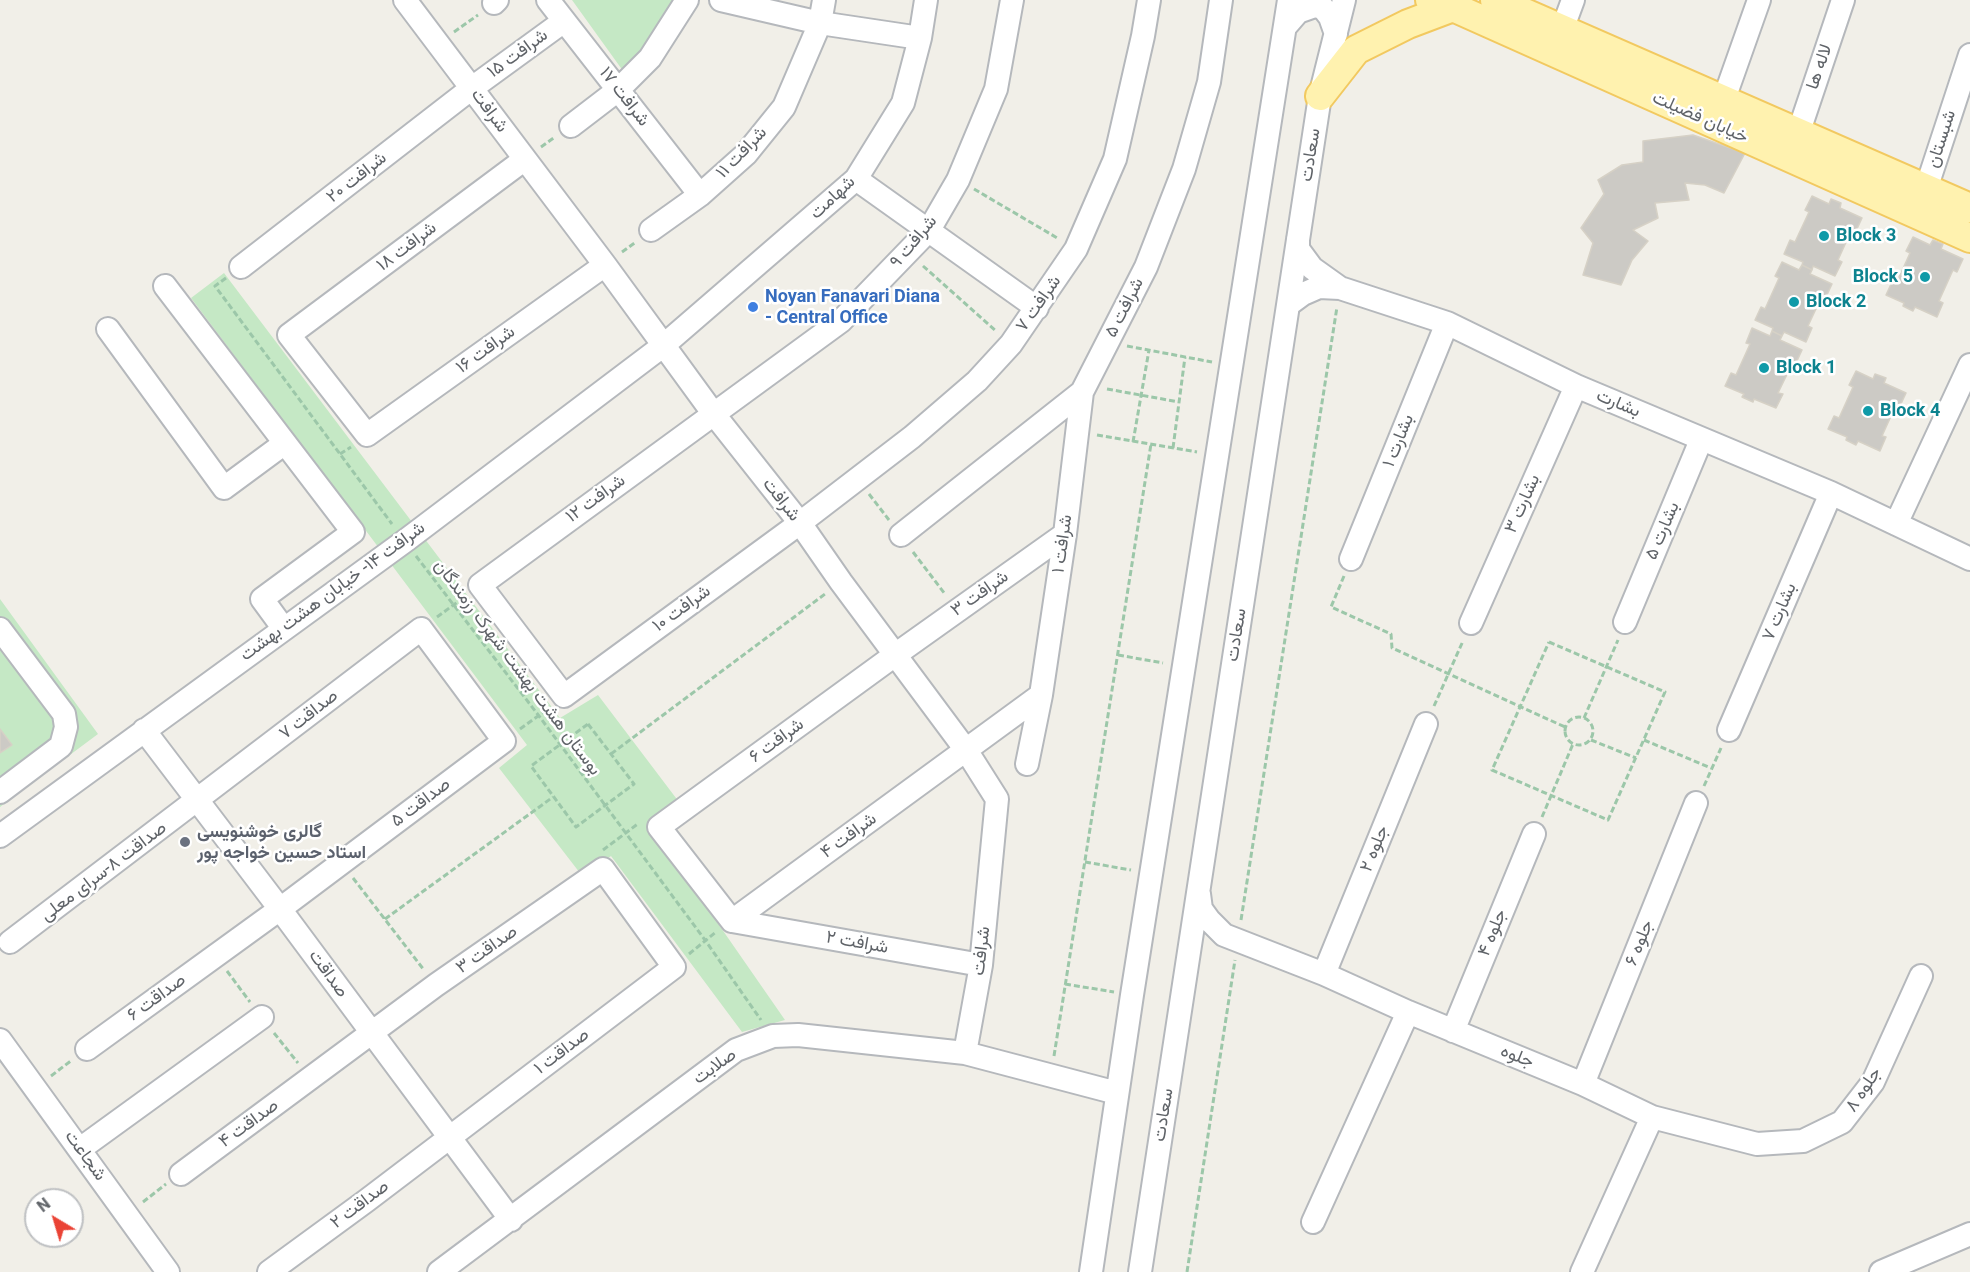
<!DOCTYPE html>
<html>
<head>
<meta charset="utf-8">
<style>
  body { margin:0 }
  #map { position:relative; width:1970px; height:1272px; overflow:hidden; background:#f1efe8; font-family:Roboto,sans-serif }
  canvas { display:block }
  .north { position:absolute; left:24px; top:1188px; width:60px; height:60px; box-sizing:border-box; background:#fff; border:2px solid #bfc1c3; border-radius:50%; rotate:322deg; font-size:16px; font-weight:700; line-height:24px; text-align:center; color:#5f6368 }
  .north::after { content:''; display:block; margin:auto; width:21px; height:27px; background:#ea4335; clip-path:polygon(50% 0,100% 100%,50% 72%,0 100%) }
</style>
</head>
<body>
<div id="map">
<canvas width="1970" height="1272"></canvas>
<div class="north">N</div>
</div>
<script>
const context = document.querySelector('canvas').getContext('2d');
context.lineJoin = 'round';
function fillPath(path, color) { context.fillStyle = color; context.fill(path, 'evenodd'); }
const toPath = rows => new Path2D(rows.map(r => 'M' + r).join(''));
function trace(path, color, width, dash) { context.strokeStyle = color; context.lineWidth = width; context.lineCap = dash ? 'butt' : 'round'; context.setLineDash(dash || []); context.stroke(path); }
function label(font, color, halo, rows, align = 'center') {
  context.font = font + ' Roboto,Vazirmatn,sans-serif'; context.lineWidth = 5; context.setLineDash([]); context.textBaseline = 'middle'; context.strokeStyle = halo; context.fillStyle = color; for (const [text, x, y, turn = 0] of rows) {
    context.save(); context.translate(x, y); context.rotate((+turn || 0) * Math.PI / 180); context.textAlign = isNaN(turn) ? turn : align; if (halo) context.strokeText(text, 0, 0); context.fillText(text, 0, 0); context.restore();
  }
}
fillPath(toPath([
  [572,0,683,0,631,82],
  [224,273,560,718,598,695,679,802,651,827,785,1020,742,1032,611,856,583,877,499,768,527,745,191,298],
  [0,599,98,734,0,807]
]), '#c5e8c5');
const building = toPath([
  [1693,135,1745,153,1724,193,1705,185,1685,183,1689,200,1655,203,1658,218,1633,230,1648,241,1632,260,1621,285,1583,275,1593,243,1581,228,1604,194,1598,180,1622,165,1643,162,1643,141,1693,135],
  [1812,196,1829,204,1831,199,1841,203,1840,208,1862,218,1856,231,1852,229,1838,260,1842,262,1835,276,1813,266,1812,270,1802,265,1803,262,1784,254,1790,240,1795,242,1809,212,1805,210,1812,196],
  [1913,237,1930,245,1933,240,1943,244,1941,249,1963,259,1957,272,1953,270,1939,301,1943,303,1937,317,1915,307,1913,311,1903,306,1904,303,1886,295,1892,282,1896,284,1910,253,1906,251,1913,237],
  [1782,262,1799,270,1802,265,1812,270,1810,274,1832,284,1826,297,1822,296,1808,326,1812,328,1806,342,1784,332,1782,336,1772,331,1773,328,1755,320,1761,307,1765,309,1779,278,1775,276,1782,262],
  [1752,328,1770,336,1772,331,1782,336,1780,340,1802,350,1796,363,1793,362,1778,393,1783,394,1776,408,1754,399,1753,402,1742,397,1744,394,1725,386,1731,373,1736,375,1750,344,1746,343,1752,328],
  [1856,371,1873,379,1875,374,1886,378,1884,383,1906,393,1900,406,1896,405,1882,436,1886,437,1880,451,1858,441,1856,445,1846,440,1847,437,1828,429,1834,416,1839,418,1853,387,1849,385,1856,371],
  [0,729,12,745,0,753,0,729]
]);
fillPath(building, '#cccac5');
trace(building, '#d6d1c6', 1.5);
const minor = toPath([
  [405,0,605,265,713,413,800,523,841,582,966,750,997,799,981,965,965,1053],
  [548,0,700,195],
  [721,0,820,23,920,38],
  [1012,0,996,89,958,180,929,230,841,321,480,585,564,696,800,523,912,437,977,381,1011,344,1076,249,1115,159,1143,36,1149,0],
  [494,3,497,0],
  [1285,27,1298,12,1315,6,1323,8,1330,17,1336,34],
  [1562,30,1573,0],
  [1724,99,1759,0],
  [571,126,618,90,650,58,687,0],
  [1798,134,1843,0],
  [525,159,289,335,367,435,605,265],
  [856,179,1037,308],
  [1926,189,1970,55],
  [651,230,700,195,746,154,784,107,820,23,824,0],
  [241,267,472,88,564,21],
  [165,286,353,532,262,599,284,629],
  [1340,288,1447,323,1576,386,1831,493,1970,559],
  [1288,305,1303,294,1319,287,1340,288,1312,268,1298,249,1298,239],
  [108,329,224,488,285,443],
  [1896,524,1970,365],
  [901,535,1082,392,1146,267,1184,169,1209,82,1221,0],
  [1351,559,1447,323],
  [1625,622,1701,440],
  [1471,623,1576,386],
  [0,629,64,714,66,727,61,746,0,792],
  [144,730,280,909,511,1220],
  [1729,730,1831,493],
  [1027,764,1041,695,1065,534,1082,392],
  [0,836,405,541,664,345,856,179,903,103,920,38,926,0],
  [1199,894,1201,909,1209,920,1224,935,1324,974,1408,1012,1583,1084,1652,1117,1757,1144,1803,1141,1842,1122,1873,1082,1921,976],
  [732,921,659,827,895,655,1065,534],
  [732,921,1041,695],
  [732,921,981,965],
  [10,942,421,629,504,741,280,909,87,1049],
  [1324,974,1426,724],
  [1453,1031,1534,834],
  [0,1040,168,1272],
  [1583,1084,1696,803],
  [80,1149,262,1017],
  [181,1174,436,985,603,869,674,967,366,1201,269,1272],
  [1313,1222,1408,1012],
  [439,1272,736,1050,773,1036,798,1035,965,1053,1117,1093],
  [1091,1272,1132,995,1289,0],
  [1140,1272,1320,96,1344,0],
  [1582,1272,1652,1117],
  [1881,1272,1970,1234]
]);
const major = toPath([
  [1430,0,1453,7,1970,238],
  [1495,0,1970,208],
  [1320,96,1356,50,1408,24,1453,7]
]);
trace(minor, '#b5b8bc', 26);
trace(major, '#f2c960', 32);
trace(toPath([
  [454,32,478,15],
  [541,147,555,137],
  [974,189,1059,239],
  [622,252,636,242],
  [923,266,996,331],
  [226,278,215,286,392,524],
  [1127,346,1212,362],
  [1107,389,1179,402],
  [1097,435,1197,452],
  [1133,442,1149,350],
  [1173,448,1185,357],
  [340,454,351,447],
  [869,494,889,520],
  [913,552,945,594],
  [416,556,539,716,705,940,761,1020],
  [1344,576,1331,607,1391,634,1392,648,1565,727],
  [437,617,463,598],
  [1549,642,1665,692,1608,820,1492,770,1549,642],
  [1118,655,1163,663],
  [1434,706,1463,641],
  '1565 731a14 14 0 1 1 28 0a14 14 0 1 1-28 0Z',
  [1584,718,1618,640],
  [588,724,634,784,576,827,531,766,588,724],
  [520,729,549,708],
  [1591,740,1636,758],
  [1644,740,1711,768],
  [611,754,825,594],
  [1704,786,1721,748],
  [1542,817,1573,744],
  [603,850,639,823],
  [1085,862,1131,870],
  [353,878,424,970],
  [385,919,553,797],
  [1241,920,1337,307],
  [689,954,716,932],
  [227,971,250,1002],
  [1065,984,1114,992],
  [274,1033,298,1063],
  [1054,1056,1151,444],
  [51,1076,72,1060],
  [143,1202,166,1184],
  [1187,1272,1235,960]
]), '#9cc7a9', 3, [6, 3]);
trace(minor, '#fff', 22);
trace(major, '#fff2af', 28);
for (const [x, y, r, color] of [
  [1824,236,6,"#0f9aa8"],
  [1925,277,6,"#0f9aa8"],
  [1794,302,6,"#0f9aa8"],
  [753,307,6,"#3f7fe0"],
  [1764,368,6,"#0f9aa8"],
  [1868,411,6,"#0f9aa8"],
  [185,842,6,"#6b7280"]
]) { const dot = new Path2D(); dot.arc(x, y, r, 0, 2 * Math.PI); context.fillStyle = color; context.fill(dot); trace(dot, '#fff', 2); }
label('18px', '#5f6368', '#fff', [
  ["شرافت ۱۵",518,54,-36],
  ["لاله ها",1820,67,-71],
  ["شرافت ۱۷",624,97,52],
  ["شرافت",489,111,53],
  ["خیابان فضیلت",1700,118,24],
  ["شبستان",1942,139,-72],
  ["شرافت ۱۱",742,153,-46],
  ["سعادت",1311,155,-81],
  ["شرافت ۲۰",357,178,-38],
  ["شهامت",833,198,-43],
  ["شرافت ۹",914,242,-50],
  ["شرافت ۱۸",407,247,-37],
  ["شرافت ۷",1039,304,-55],
  ["شرافت ۵",1125,308,-63],
  ["شرافت ۱۶",486,350,-36],
  ["بشارت",1618,404,23],
  ["بشارت ۱",1399,441,-68],
  ["شرافت ۱۲",596,499,-36],
  ["شرافت",781,500,52],
  ["بشارت ۳",1523,504,-66],
  ["بشارت ۵",1663,531,-67],
  ["شرافت ۱",1063,544,-82],
  ["شرافت ۱۴- خیابان هشت بهشت",333,592,-36],
  ["شرافت ۳",980,594,-35],
  ["شرافت ۱۰",682,609,-36],
  ["بشارت ۷",1780,612,-67],
  ["سعادت",1237,635,-81],
  ["بوستان هشت بهشت شهرک رزمندگان",517,668,53],
  ["صداقت ۷",309,715,-38],
  ["شرافت ۶",777,741,-36],
  ["صداقت ۵",421,803,-37],
  ["شرافت ۴",849,836,-36],
  ["جلوه ۲",1375,849,-68],
  ["صداقت ۸-سرای معلی",104,872,-37],
  ["جلوه ۴",1493,933,-68],
  ["شرافت ۲",857,943,10],
  ["جلوه ۶",1640,943,-68],
  ["صداقت ۳",487,950,-35],
  ["شرافت",982,951,-83],
  ["صداقت",328,974,54],
  ["صداقت ۶",157,998,-36],
  ["صداقت ۱",562,1052,-37],
  ["جلوه",1517,1057,22],
  ["صلابت",715,1067,-35],
  ["جلوه ۸",1864,1090,-56],
  ["سعادت",1164,1115,-81],
  ["صداقت ۴",249,1124,-36],
  ["شجاعت",85,1156,54],
  ["صداقت ۲",360,1205,-37]
]);
label('bold 18px', '#0d838f', '#fff', [
  ["Block 3",1836,236],
  ["Block 5",1913,277,"right"],
  ["Block 2",1806,302],
  ["Block 1",1776,368],
  ["Block 4",1880,411]
], 'left');
label('bold 18px', '#366cbe', '#fff', [
  ["Noyan Fanavari Diana",765,297],
  ["- Central Office",765,318]
], 'left');
label('bold 18px', '#5b616d', '#fff', [
  ["گالری خوشنویسی",197,832],
  ["استاد حسین خواجه پور",197,853]
], 'left');
</script>
</body>
</html>
